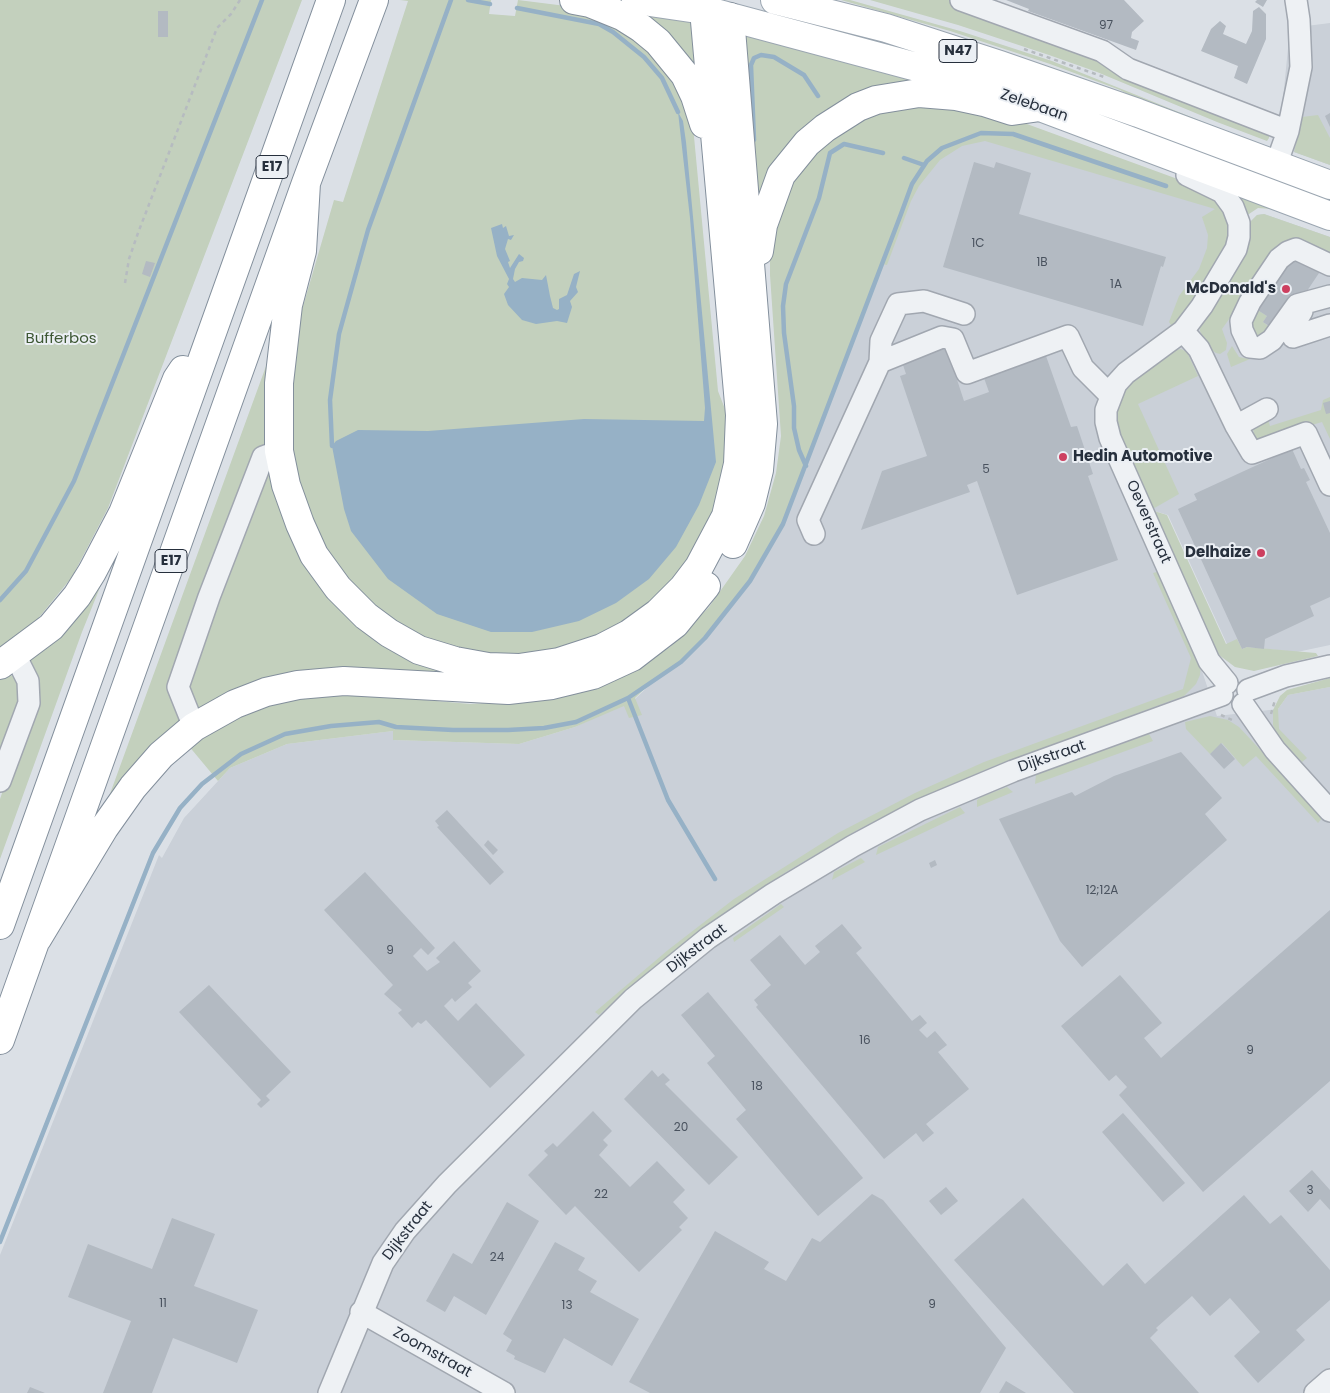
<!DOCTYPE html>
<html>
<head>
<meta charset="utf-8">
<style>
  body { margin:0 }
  canvas { display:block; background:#dbe0e6 }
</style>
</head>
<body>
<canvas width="1330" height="1393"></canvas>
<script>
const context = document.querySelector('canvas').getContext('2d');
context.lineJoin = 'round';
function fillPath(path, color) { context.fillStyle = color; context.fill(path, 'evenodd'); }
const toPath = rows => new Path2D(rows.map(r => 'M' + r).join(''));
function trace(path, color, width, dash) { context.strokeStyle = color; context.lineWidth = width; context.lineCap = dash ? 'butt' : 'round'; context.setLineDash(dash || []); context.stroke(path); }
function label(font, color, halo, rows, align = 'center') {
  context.font = font + ' Poppins,sans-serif'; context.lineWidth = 4; context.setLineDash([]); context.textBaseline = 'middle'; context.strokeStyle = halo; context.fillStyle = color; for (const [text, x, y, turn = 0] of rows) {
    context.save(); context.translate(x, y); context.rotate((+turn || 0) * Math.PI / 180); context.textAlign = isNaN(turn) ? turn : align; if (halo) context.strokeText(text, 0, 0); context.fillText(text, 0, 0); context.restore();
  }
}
fillPath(toPath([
  [1330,23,1330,165,1294,152,1281,119,1290,28],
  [981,133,1208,203,1247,225,1257,215,1264,214,1330,237,1330,645,1297,652,1247,647,1242,649,1227,644,1168,515,1151,510,1100,403,1198,652,1202,671,1217,716,1278,709,1288,695,1330,687,1330,1393,0,1393,0,1255,159,855,162,858,184,818,230,768,287,744,393,731,393,740,519,744,575,727,635,699,727,612,750,582,783,524,901,214,927,161]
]), '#cad0d8');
fillPath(toPath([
  [0,0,302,0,108,508,72,577,36,621,0,649],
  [400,0,491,0,489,14,515,16,518,0,582,8,635,38,670,76,693,126,718,391,730,422,720,499,695,552,674,581,631,619,592,640,549,652,513,657,477,654,439,645,377,612,347,578,317,533,302,500,294,456,290,411,292,372,299,320,334,200,343,202,408,1],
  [841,0,850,0,960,31,1052,61,1258,144,1147,105,1120,90,1050,64,950,31],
  [870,0,954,0,1269,130,1269,138,1267,141,1217,122,1097,72,1049,55,958,25],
  [631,9,700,22,705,102],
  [742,33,942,85,851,101,755,224],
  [715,38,718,39,720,48,751,409,750,456,741,510,732,533,714,567,684,605,653,633,635,646,589,669,563,676,534,681,495,683,421,676,334,672,291,677,251,690,204,711,172,733,138,767,114,802,111,805,107,802,273,347,276,347,270,384,272,441,285,506,297,534,321,580,342,605,371,630,407,653,445,667,481,674,536,674,567,669,592,661,640,636,662,619,702,574,728,527,740,493,747,445,740,339],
  [917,104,1005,116,1205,189,1228,215,1229,243,1212,279,1173,328,1169,322,1179,296,1199,269,1207,248,1208,235,1202,217,1215,209,985,141,962,146,940,160,919,186,911,201,887,265,882,264,783,524,750,582,705,638,681,662,653,681,635,698,642,715,629,718,624,706,575,727,519,744,393,740,393,731,287,744,230,768,218,781,188,745,238,715,294,697,343,695,391,697,470,704,527,701,631,672,670,647,709,607,745,556,764,516,776,473,781,436,770,275,770,247,789,188,808,160,835,134,858,119],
  [1318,115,1330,138,1330,165,1294,152,1302,117],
  [1233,189,1330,225,1330,231,1272,209,1258,208,1246,216],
  [1264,214,1330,237,1330,261,1242,301,1222,329,1227,343,1226,350,1220,354,1216,353,1207,346,1200,331,1200,321,1247,225,1257,215],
  [1253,307,1267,316,1263,322,1268,326,1272,320,1280,325,1261,343,1245,323],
  [1232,346,1239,357,1250,359,1231,367,1227,354],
  [1181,349,1187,352,1198,376,1138,404,1179,494,1151,510,1167,515,1226,644,1237,639,1242,649,1247,647,1316,653,1318,656,1254,671,1235,667,1219,655,1216,651,1121,445,1114,415,1127,384,1170,351],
  [1330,397,1330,439,1322,422,1255,442,1253,428,1267,416,1270,426,1321,410,1323,400],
  [1161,571,1201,662,1200,675,1196,684,1184,696,994,766,934,792,859,829,786,872,740,903,651,969,599,1015,595,1012,668,950,734,899,838,833,915,793,984,762,1183,689,1191,658,1153,573],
  [105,575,82,632,0,859,0,799,9,773,28,659],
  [4,671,14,677,18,686,19,702,0,755,0,673],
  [1330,678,1330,687,1288,695,1278,709,1279,729,1307,758,1302,762,1277,735,1273,725,1273,710,1280,696,1287,690],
  [1210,716,1228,720,1239,727,1323,817,1318,823,1256,756,1243,767,1222,743,1210,754,1186,729,1185,722],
  [1149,734,1153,741,1035,784,1036,775],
  [1007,787,1013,792,977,807,977,800,981,797],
  [960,807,965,813,876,855,878,847],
  [861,858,865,862,832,880,834,872],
  [781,904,784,907,734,942,733,938]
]), '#c3d0bd');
fillPath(toPath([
  [678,112,683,121,686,142,716,462,699,505,676,547,649,579,616,603,579,621,532,632,491,632,437,614,388,579,351,531,344,509,332,446,336,441,358,430,428,431,584,419,704,421,705,408,690,218],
  [502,224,503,228,506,226,509,236,514,235,511,240,508,239,505,249,510,261,508,262,510,268,519,254,524,258,523,261,519,262,515,269,513,279,515,282,522,278,542,280,546,275,550,296,553,308,557,310,559,309,559,299,567,295,574,274,580,271,576,287,578,292,570,301,572,307,567,323,557,321,536,324,522,320,508,305,504,294,509,287,507,284,509,279,497,256,491,228]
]), '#96b1c6');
trace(toPath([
  [468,0,490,4],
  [517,8,599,24,613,32,644,57,662,78,678,112],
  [754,140,751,65,754,58,761,55,774,57,804,75,818,96],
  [904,158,924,165],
  [332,446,330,400,339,334,368,230,451,0],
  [806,466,799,450,794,428,794,406,784,333,783,306,786,284,819,198,830,153,844,144,883,153],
  [0,600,26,571,74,481,262,0],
  [628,698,668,800,715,879],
  [0,1242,153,853,180,808,202,784,241,754,285,734,331,726,379,722,396,727,453,730,508,730,544,728,576,722,628,698,681,662,705,638,750,581,783,524,901,214,912,184,927,161,942,148,981,133,1013,134,1166,186]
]), '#96b1c6', 4.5);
fillPath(toPath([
  [1006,0,1124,0,1144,21,1132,32,1131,38,1139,41,1136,50,1028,11,1029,9],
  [1257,0,1267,0,1263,7,1255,2],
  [1259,7,1266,14,1266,39,1247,84,1234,78,1238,66,1201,51,1211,29,1220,21,1226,26,1223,34,1246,44,1252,31,1253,11],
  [158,11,168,11,168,37,158,37],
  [1330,113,1330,127,1325,116],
  [974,162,994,168,996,162,1031,173,1019,214,1166,257,1163,267,1161,266,1143,326,943,267],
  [1294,253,1321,270,1283,327,1272,320,1269,326,1263,322,1267,316,1253,307],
  [146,261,155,263,150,277,142,274],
  [946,346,964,401,989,392,984,378,1046,356,1071,427,1077,426,1093,474,1088,476,1118,560,1017,595,977,481,967,485,970,492,861,530,882,471,927,456,900,376,906,374,902,362],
  [1330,401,1330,413,1326,414,1323,403],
  [1292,449,1301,469,1304,468,1310,480,1306,482,1330,533,1330,597,1310,606,1314,616,1265,639,1264,649,1247,647,1242,649,1178,509,1197,500,1194,494],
  [1221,743,1235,759,1224,769,1210,754],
  [1181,752,1222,798,1205,814,1227,840,1082,967,1060,941,999,819,1072,792,1075,796,1114,776],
  [447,810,504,872,490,885,437,827,439,826,435,821],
  [488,840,498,850,493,855,484,845],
  [935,860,937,865,931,868,929,863],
  [365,872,435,948,428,955,421,948,413,956,427,971,440,962,436,958,454,941,481,971,468,983,472,987,455,1002,452,998,444,1006,458,1021,476,1003,525,1055,490,1088,426,1020,421,1024,418,1022,412,1028,398,1013,402,1010,384,994,393,985,324,910],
  [1330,910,1330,1081,1203,1192,1119,1095,1127,1087,1116,1075,1109,1081,1061,1026,1120,975,1162,1023,1144,1038,1161,1058],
  [842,924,862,948,856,953,912,1021,920,1015,927,1023,919,1030,927,1038,935,1031,947,1045,938,1052,969,1089,926,1124,934,1133,923,1142,916,1133,884,1159,756,1007,758,1005,754,1000,771,985,750,960,780,935,805,965,820,952,815,946],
  [209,985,291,1072,266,1096,270,1100,261,1108,257,1104,261,1100,179,1012],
  [708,992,863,1178,818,1216,736,1119,746,1110,707,1063,715,1056,681,1015],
  [652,1070,658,1077,663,1073,670,1080,665,1084,738,1157,709,1185,624,1099],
  [593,1111,612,1131,603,1140,608,1145,599,1155,630,1187,657,1161,685,1190,673,1202,688,1218,679,1227,682,1230,639,1272,575,1206,566,1215,528,1175,548,1155,544,1151,553,1143,557,1147],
  [1123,1113,1185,1183,1163,1202,1102,1132],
  [1312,1170,1330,1190,1330,1210,1320,1199,1308,1212,1289,1191],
  [946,1187,958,1201,941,1215,929,1201],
  [872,1194,883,1200,1006,1348,980,1393,650,1393,629,1382,715,1231,769,1262,764,1269,786,1281,812,1238,820,1242],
  [1244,1195,1270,1224,1281,1215,1330,1270,1330,1300,1296,1330,1305,1340,1258,1383,1234,1356,1260,1332,1230,1298,1210,1316,1192,1296,1156,1328,1158,1330,1150,1338,1199,1393,1074,1393,954,1260,1023,1198,1103,1286,1127,1263,1145,1284],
  [507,1202,539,1221,486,1315,454,1296,445,1312,426,1301,453,1253,472,1264],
  [172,1218,215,1234,194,1286,258,1310,237,1363,173,1338,152,1393,103,1393,131,1321,68,1297,88,1244,152,1269],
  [555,1242,585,1258,578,1270,597,1281,590,1292,639,1319,612,1366,564,1338,545,1373,514,1359,515,1356,506,1351,512,1340,503,1334],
  [1006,1381,1026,1393,999,1393],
  [30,1387,45,1393,27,1393]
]), '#b3bac2');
const minor = toPath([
  [961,0,1102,51,1128,69,1288,131],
  [1276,165,1288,131,1301,67,1299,20,1296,0],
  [1187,175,1222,192,1233,207,1239,223,1239,237,1236,249,1202,306,1183,331,1126,373,1116,384,1106,410,1106,422,1110,438,1209,661,1227,683],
  [1330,265,1296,249,1288,252,1279,259,1250,302,1241,321,1242,330,1250,347,1260,348,1272,340,1297,305,1330,296],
  [1302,311,1293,326,1293,337,1330,325],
  [1183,331,1199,349,1236,426,1252,453,1306,433,1330,485],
  [880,362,881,341,898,304,924,301,964,314],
  [1236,426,1267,409],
  [814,534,808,520,880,362,942,337,953,339,967,373,1068,336,1083,368,1111,396],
  [1248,690,1286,676,1330,666],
  [1243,704,1275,750,1330,811],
  [194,727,178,687,209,597,263,457,279,451],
  [0,781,29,703,28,681,15,655],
  [361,1312,504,1393],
  [329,1393,383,1263,405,1231,447,1184,633,999,708,938,773,894,853,846,920,810,1013,771,1222,695],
  [1315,1393,1330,1380]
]);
const major = toPath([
  [636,0,704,10,939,73,1040,107,1330,216],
  [775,0,886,28,1000,65,1138,113,1330,185]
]);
const highway = toPath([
  [574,0,590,3,622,16,641,28,658,42,685,75,695,96,704,124],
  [730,17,763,424,759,470,751,503,733,544],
  [306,183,302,251,288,305,279,383,279,451,286,485,300,524,314,555,338,588,366,616,389,633,419,650,455,661,488,667,519,668,559,662,602,648,629,634,658,613,683,588,699,567,726,516,738,464,740,415,704,10],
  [759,251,763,225,781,175,807,143,825,128,858,107,876,100,919,93,956,96,984,102,1012,111,1040,107],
  [0,665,51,627,77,596,92,572,123,513,177,379,183,370],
  [0,925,331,0],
  [37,939,104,828,133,787,161,755,194,727,235,704,266,692,298,685,344,681,508,690,552,685,593,675,632,657,675,624,706,586],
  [0,1040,306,183,374,0]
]);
trace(minor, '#a1a7b0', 24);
trace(major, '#9ba6b1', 30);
trace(highway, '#838f9c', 30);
trace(toPath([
  [1024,49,1104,77],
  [125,283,129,259,138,233,217,28,231,14,240,0],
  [1271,714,1275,700],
  [1221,715,1232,720]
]), '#b6bbc0', 2.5, [4, 4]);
trace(minor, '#eef1f4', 21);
trace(major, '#fff', 28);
trace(highway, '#fff', 28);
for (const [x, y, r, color] of [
  [1286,289,5,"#cd3f5f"],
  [1063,457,5,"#cd3f5f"],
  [1261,553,5,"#cd3f5f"]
]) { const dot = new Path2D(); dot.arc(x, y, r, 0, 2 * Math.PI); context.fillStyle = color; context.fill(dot); trace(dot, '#ebeff4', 2); }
label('12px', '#49525e', null, [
  ["97",1106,26],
  ["1C",978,244],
  ["1B",1042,263],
  ["1A",1116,285],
  ["5",986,470],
  ["12;12A",1102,891],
  ["9",390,951],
  ["16",865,1041],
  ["9",1250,1051],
  ["18",757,1087],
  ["20",681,1128],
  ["3",1310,1191],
  ["22",601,1195],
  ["24",497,1258],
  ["11",163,1304],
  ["9",932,1305],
  ["13",567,1306]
]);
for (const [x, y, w] of [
  [958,51,38],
  [272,167,32],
  [171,561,32]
]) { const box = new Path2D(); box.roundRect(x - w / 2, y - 11.5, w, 23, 4); context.fillStyle = '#ebeff4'; context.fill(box); trace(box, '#262f3c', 1); }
label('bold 14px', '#262f3c', null, [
  ["N47",958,51],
  ["E17",272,167],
  ["E17",171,561]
]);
label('15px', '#262f3c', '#ebeff4', [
  ["Zelebaan",1034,106,19],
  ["Oeverstraat",1148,522,66],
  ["Dijkstraat",1052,757,-19],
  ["Dijkstraat",697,949,-37],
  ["Dijkstraat",408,1231,-52],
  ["Zoomstraat",432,1353,29]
]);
label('bold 15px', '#262f3c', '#ebeff4', [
  ["McDonald's",1276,289],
  ["Hedin Automotive",1073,457,"left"],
  ["Delhaize",1251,553]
], 'right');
label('15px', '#3d5733', '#ebeff4', [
  ["Bufferbos",61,339]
]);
</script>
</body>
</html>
